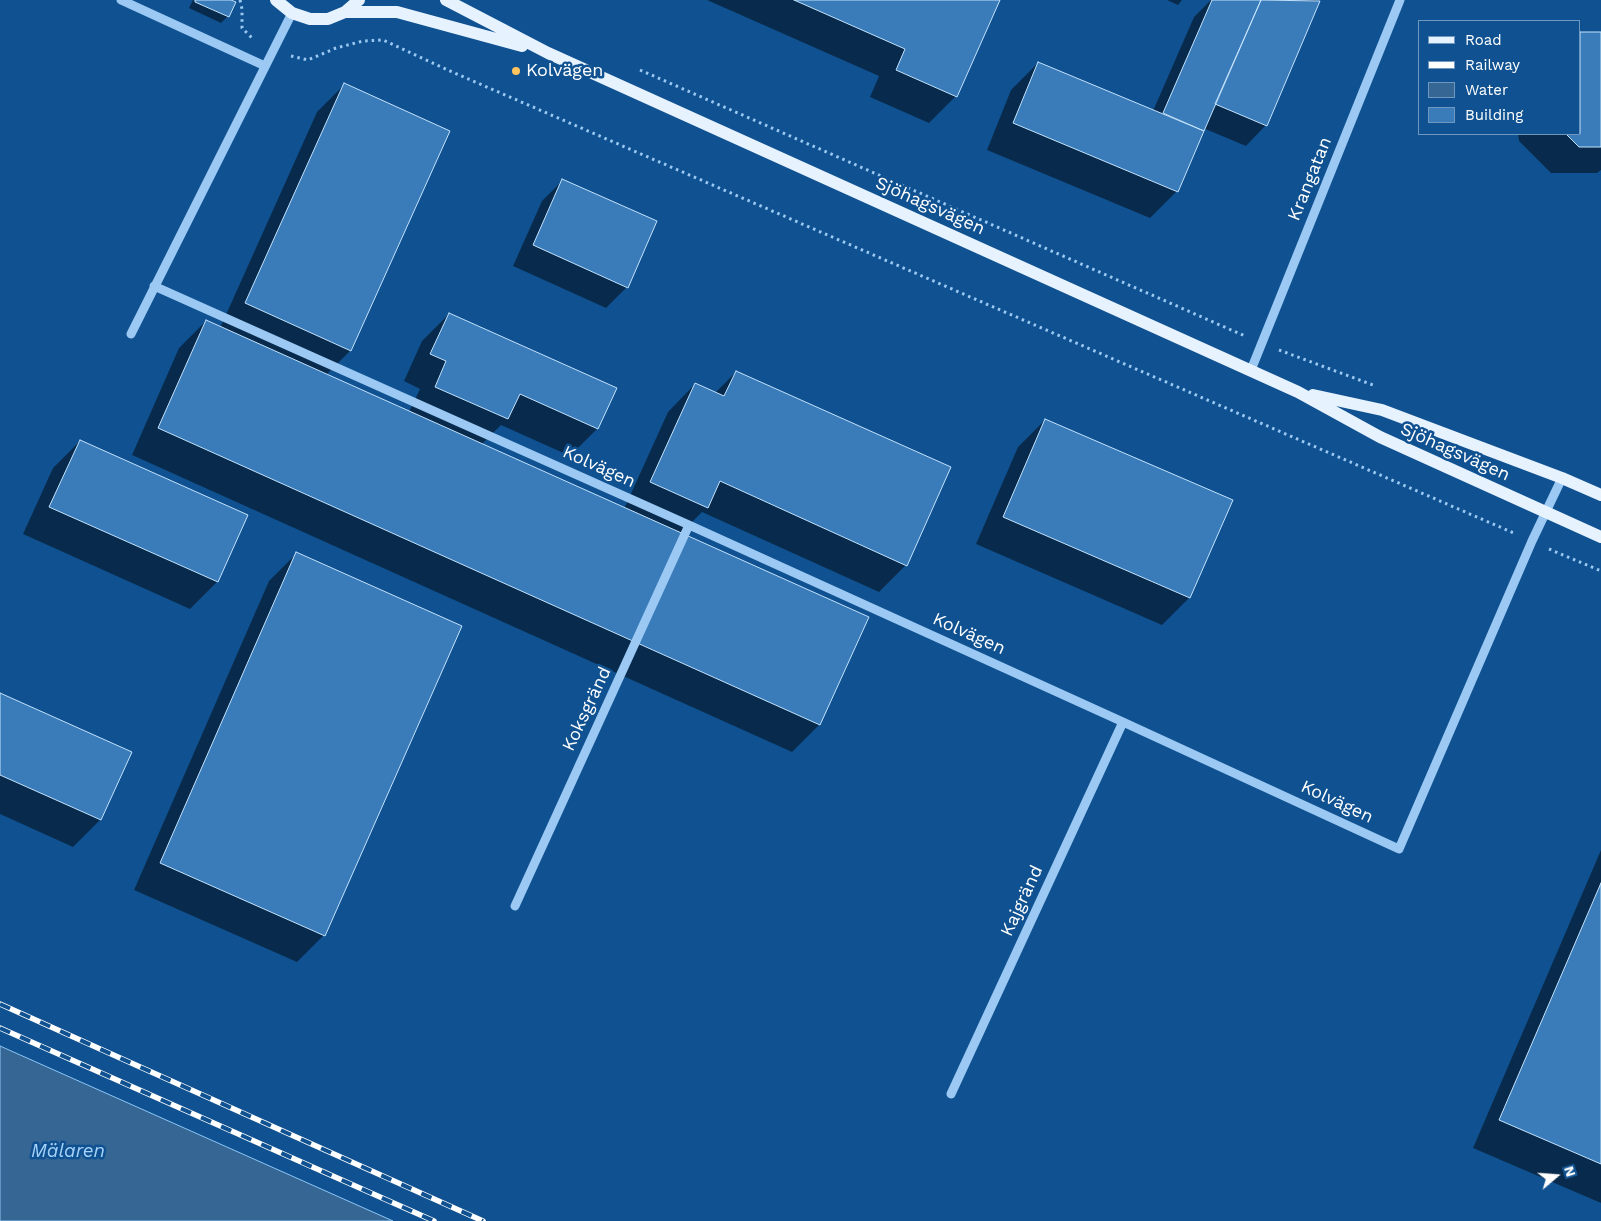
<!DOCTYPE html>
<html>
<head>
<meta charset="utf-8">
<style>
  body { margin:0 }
  #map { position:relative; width:1601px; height:1221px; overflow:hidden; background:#105291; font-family:"Work Sans",sans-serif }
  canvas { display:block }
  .legend { position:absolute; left:1418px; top:20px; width:162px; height:115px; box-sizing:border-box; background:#105291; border:1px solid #7097bd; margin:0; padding:6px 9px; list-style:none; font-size:15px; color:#fff }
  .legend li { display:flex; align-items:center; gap:10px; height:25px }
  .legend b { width:25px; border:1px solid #7097bd }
  .north { position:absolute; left:1531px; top:1151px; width:50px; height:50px; -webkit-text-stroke:4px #105291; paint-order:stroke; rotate:72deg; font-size:14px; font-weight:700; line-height:20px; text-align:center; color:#fff }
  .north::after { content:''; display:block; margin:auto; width:18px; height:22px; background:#fff; clip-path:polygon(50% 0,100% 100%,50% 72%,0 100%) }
</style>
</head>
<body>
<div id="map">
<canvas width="1601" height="1221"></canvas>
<ul class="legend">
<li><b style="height:6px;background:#e7f2ff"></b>Road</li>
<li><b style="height:6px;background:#fff"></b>Railway</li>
<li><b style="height:14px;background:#366694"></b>Water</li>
<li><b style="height:14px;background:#397cb9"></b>Building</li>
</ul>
<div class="north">N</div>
</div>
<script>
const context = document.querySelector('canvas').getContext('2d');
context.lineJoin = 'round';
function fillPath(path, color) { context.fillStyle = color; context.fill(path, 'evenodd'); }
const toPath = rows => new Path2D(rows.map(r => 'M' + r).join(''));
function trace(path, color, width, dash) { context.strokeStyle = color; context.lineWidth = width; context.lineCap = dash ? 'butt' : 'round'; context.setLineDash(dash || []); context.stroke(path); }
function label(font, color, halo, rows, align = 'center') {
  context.font = font + ' "Work Sans",sans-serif'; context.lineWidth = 5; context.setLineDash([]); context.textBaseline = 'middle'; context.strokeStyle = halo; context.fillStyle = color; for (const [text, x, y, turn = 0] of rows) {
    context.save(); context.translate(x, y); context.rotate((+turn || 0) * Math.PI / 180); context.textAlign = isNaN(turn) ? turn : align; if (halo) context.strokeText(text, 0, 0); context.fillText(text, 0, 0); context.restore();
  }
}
const water = toPath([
  [0,1046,393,1221,0,1221,0,1046]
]);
fillPath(water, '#366694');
trace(water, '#8dc6f6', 1);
fillPath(toPath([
  [193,0,228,0,234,3,228,16,221,23,189,8],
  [707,0,999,0,956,96,929,123,870,97,879,76],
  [1167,0,1182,0,1178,5],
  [1211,0,1315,0,1319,1,1266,125,1246,146,1203,128,1177,191,1150,218,987,150,1011,90,1038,63,1153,111,1194,17],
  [1580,33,1601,33,1601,170,1597,173,1551,173,1519,141,1518,134,1580,134],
  [344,85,448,131,350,351,326,375,409,412,420,389,404,381,422,341,449,314,615,388,597,429,570,456,501,425,481,445,624,509,668,412,695,384,715,393,736,372,906,565,879,592,702,512,680,534,819,725,792,752,132,455,179,348,206,321,220,328,317,112],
  [563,180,627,287,606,308,513,266,542,201],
  [1045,420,1231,500,1189,598,1162,625,976,544,1018,447],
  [80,441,246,516,217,582,190,609,23,534,53,468],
  [296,554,324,935,297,962,134,890,269,581],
  [0,694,100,820,73,847,0,814],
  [1601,850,1601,1203,1473,1148]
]), '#0007');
const building = toPath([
  [195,0,231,0,236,2,229,17,195,2,195,0],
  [794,0,1000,0,957,97,896,70,905,49,794,0],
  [1212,0,1261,0,1204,131,1163,113,1212,0],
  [1261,0,1320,1,1267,126,1215,104,1261,0],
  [1580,32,1601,32,1601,147,1579,147,1566,134,1580,134,1580,32],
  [1038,62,1204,131,1178,192,1013,123,1038,62],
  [344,83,450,131,351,351,245,303,344,83],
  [562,179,657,221,628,288,533,245,562,179],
  [449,313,617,388,598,429,520,394,508,419,435,387,446,361,430,354,449,313],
  [206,320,869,617,820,725,158,428,206,320],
  [736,371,951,467,907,566,720,481,708,508,650,482,695,383,724,396,736,371],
  [1045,419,1233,500,1190,598,1003,517,1045,419],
  [80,440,248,515,218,582,49,507,80,440],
  [296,552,462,626,325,936,160,863,296,552],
  [0,693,132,752,101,820,0,775,0,693],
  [1601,883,1601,1164,1499,1120,1601,883]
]);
fillPath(building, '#397cb9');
trace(building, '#c3e2fd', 1);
trace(toPath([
  [240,0,242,9,242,28,252,38],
  [291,56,308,60,336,48,363,41,383,40,450,71,1516,534],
  [640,70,1245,336],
  [1279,350,1373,385],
  [1549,549,1601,571]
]), '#9bc9f3', 3, [2.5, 4]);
trace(toPath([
  [121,0,265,66],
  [154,286,689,525,1123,722,1399,849,1532,541,1562,478],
  [131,334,292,13],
  [1251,370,1400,0],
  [515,906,689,525],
  [951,1094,1123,722]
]), '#9bc9f3', 9);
trace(toPath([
  [276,0,292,13,310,19,328,19,345,12,397,12,522,46],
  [446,0,548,53,1298,392,1380,437,1601,537],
  [345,12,359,0],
  [1313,395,1382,410,1562,478,1601,495]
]), '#e7f2ff', 12);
const rail = toPath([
  [0,1004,483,1221],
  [0,1028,434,1221]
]);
trace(rail, '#fff', 5.5);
trace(rail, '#105291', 4, [11]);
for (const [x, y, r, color] of [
  [516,71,5,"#ffc45d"]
]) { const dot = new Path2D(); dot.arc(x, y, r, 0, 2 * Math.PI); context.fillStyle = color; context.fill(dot); trace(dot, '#105291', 2); }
label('18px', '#fff', '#105291', [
  ["Kolvägen",526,71]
], 'left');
label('18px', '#fff', '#105291', [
  ["Krangatan",1310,179,-68],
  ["Sjöhagsvägen",930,206,24],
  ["Sjöhagsvägen",1455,452,24],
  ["Kolvägen",599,467,24],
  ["Kolvägen",969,634,24],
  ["Koksgränd",587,709,-65],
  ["Kolvägen",1337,802,25],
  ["Kajgränd",1022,901,-65]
]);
label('italic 19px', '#a7d3fa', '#105291', [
  ["Mälaren",68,1151]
]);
</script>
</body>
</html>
